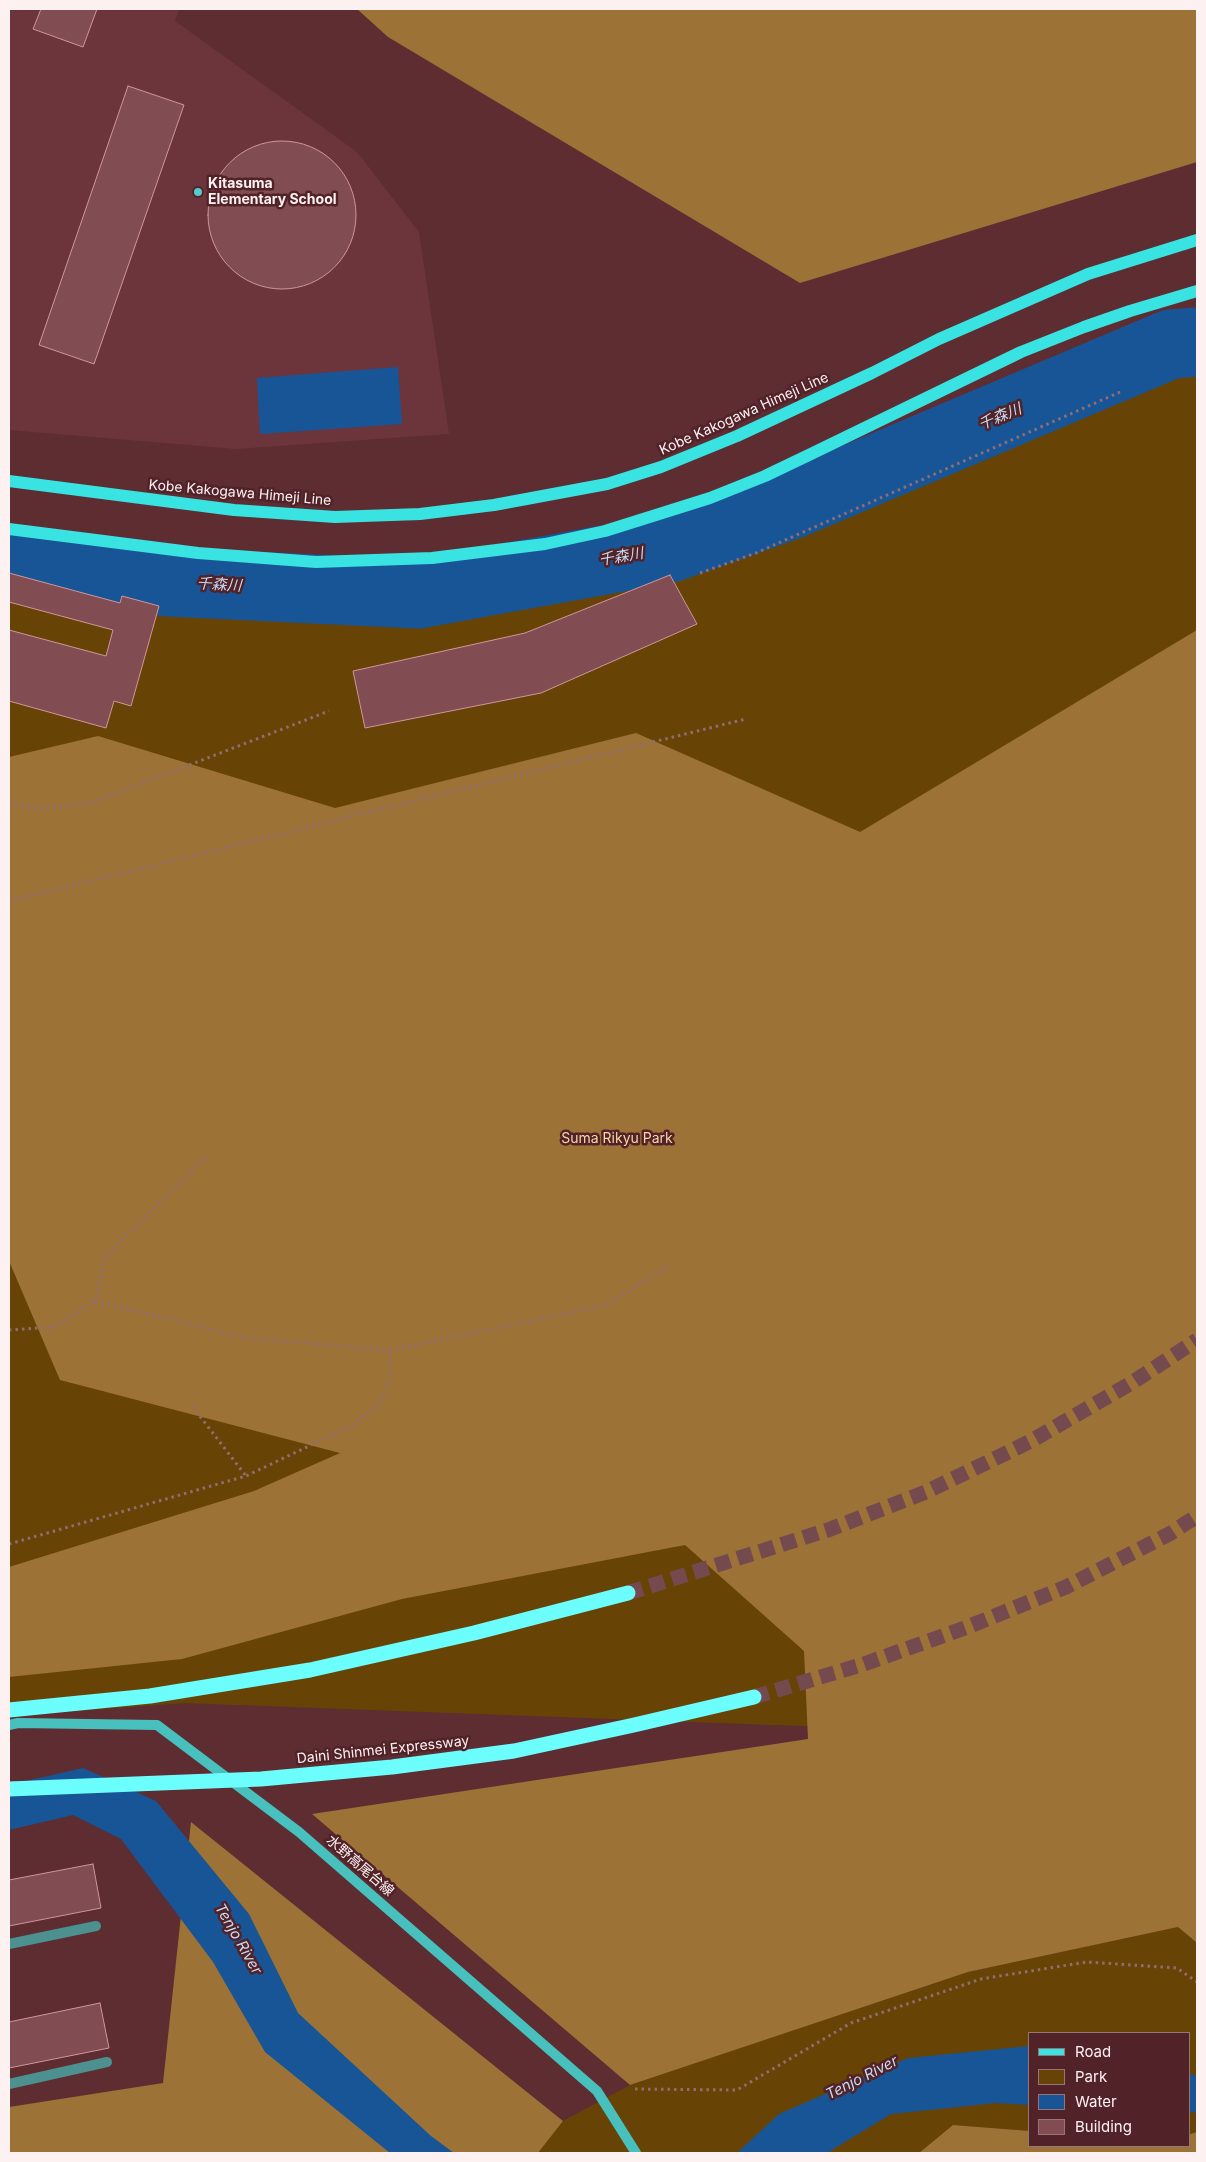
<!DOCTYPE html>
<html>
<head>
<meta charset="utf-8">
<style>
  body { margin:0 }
  #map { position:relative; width:1206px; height:2162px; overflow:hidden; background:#5d2d32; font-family:Inter,sans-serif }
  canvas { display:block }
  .frame { position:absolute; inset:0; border:10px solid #fef1f2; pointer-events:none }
  .legend { position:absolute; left:1028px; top:2032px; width:162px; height:115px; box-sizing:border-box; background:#512328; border:1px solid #967579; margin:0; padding:6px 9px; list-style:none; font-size:15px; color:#fef1f2 }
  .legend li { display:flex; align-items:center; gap:10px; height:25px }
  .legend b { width:25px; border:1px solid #967579 }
</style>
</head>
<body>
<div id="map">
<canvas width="1206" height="2162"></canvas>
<div class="frame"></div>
<ul class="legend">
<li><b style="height:6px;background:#38e3e2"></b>Road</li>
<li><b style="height:14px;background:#674405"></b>Park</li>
<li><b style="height:14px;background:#185597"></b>Water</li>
<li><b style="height:14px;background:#814d52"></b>Building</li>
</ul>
</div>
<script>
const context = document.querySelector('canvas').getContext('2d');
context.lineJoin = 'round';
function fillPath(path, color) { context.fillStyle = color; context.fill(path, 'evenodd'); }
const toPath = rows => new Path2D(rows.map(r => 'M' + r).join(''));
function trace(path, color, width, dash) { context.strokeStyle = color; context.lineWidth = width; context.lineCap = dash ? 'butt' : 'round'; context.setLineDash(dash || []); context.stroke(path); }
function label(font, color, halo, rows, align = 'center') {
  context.font = font + ' Inter,"Noto Sans JP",sans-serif'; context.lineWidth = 5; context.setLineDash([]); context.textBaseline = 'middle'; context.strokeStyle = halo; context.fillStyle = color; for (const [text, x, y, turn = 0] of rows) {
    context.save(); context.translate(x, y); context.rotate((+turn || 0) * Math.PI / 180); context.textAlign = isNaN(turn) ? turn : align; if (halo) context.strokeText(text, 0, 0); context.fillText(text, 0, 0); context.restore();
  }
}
fillPath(toPath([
  [9,9,179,9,175,21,357,152,419,232,449,434,236,449,9,430]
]), '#6c353c');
fillPath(toPath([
  [1175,338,1197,339,1197,1560,854,1728,184,1703,9,1716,9,548,175,570,423,584,705,534],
  [1178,1927,1197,1943,1197,2132,1190,2134,1190,2033,1030,2033,1030,2131,953,2125,919,2153,538,2153,563,2121,630,2085,968,1972]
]), '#674405');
fillPath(toPath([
  [357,9,1197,9,1197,162,800,283,388,37],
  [1197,630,1197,1943,1178,1927,968,1972,630,2085,312,1814,808,1739,804,1651,685,1545,402,1599,182,1659,9,1677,9,1567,254,1491,340,1453,60,1380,9,1261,9,757,98,736,335,808,636,733,860,832],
  [191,1822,563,2121,538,2153,9,2153,9,2107,163,2083],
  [953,2125,1030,2131,1030,2146,1190,2146,1190,2134,1197,2132,1197,2153,919,2153]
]), '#9c7236');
fillPath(toPath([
  [398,367,402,424,260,434,257,378],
  [83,1768,156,1801,249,1914,298,2013,431,2136,454,2153,390,2153,265,2052,213,1962,121,1839,73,1815,9,1830,9,1785],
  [1030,2046,1030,2105,996,2103,891,2114,827,2153,737,2153,779,2114,908,2058],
  [1190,2074,1197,2076,1197,2113,1190,2112]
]), '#185597');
trace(toPath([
  [9,558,168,582,418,594,670,548,793,504,1171,344,1197,342]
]), '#185597', 69);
const building = toPath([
  [41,9,97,9,83,47,33,29,41,9],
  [128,86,184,105,94,364,39,345,128,86],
  '208 215a74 74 0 1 1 148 0a74 74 0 1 1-148 0Z',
  [9,573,120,603,122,596,159,606,131,706,114,701,106,728,9,701,9,630,106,656,113,630,9,602,9,573],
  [670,575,697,624,541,693,365,728,353,671,525,633,670,575],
  [93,1864,101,1908,9,1926,9,1880,93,1864],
  [100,2003,109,2048,9,2068,9,2022,100,2003]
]);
fillPath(building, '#814d52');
trace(building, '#d0969b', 1);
trace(toPath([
  [628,1593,828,1530,926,1492,1031,1441,1133,1382,1197,1340],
  [754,1697,864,1664,965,1628,1066,1587,1171,1533,1197,1516]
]), '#754a4f', 15, [15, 8]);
trace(toPath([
  [700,573,756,553,1120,392],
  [9,802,37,809,91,803,329,711],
  [9,901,746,719],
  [95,1301,245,1338,390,1350,607,1305,668,1266],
  [9,1330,54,1327,95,1301,105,1257,209,1154],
  [192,1406,246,1476],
  [9,1544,246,1476,351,1426,378,1405,389,1381,390,1350],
  [635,2089,737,2090,851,2023,981,1979,1087,1962,1177,1968,1197,1982]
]), '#916d71', 3, [2.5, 4]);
trace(toPath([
  [9,1944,96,1926],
  [9,2084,107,2062]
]), '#4c9190', 10);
trace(toPath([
  [9,1725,18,1723,157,1725,299,1832,597,2091,636,2153]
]), '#47c0be', 10);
trace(toPath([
  [9,481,234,510,335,517,420,514,494,505,607,484,661,467,737,436,872,373,939,339,1088,274,1197,240],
  [9,529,198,553,316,562,432,558,545,544,605,531,710,498,765,476,813,453,1021,352,1084,327,1130,311,1197,291]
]), '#38e3e2', 12);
trace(toPath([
  [9,1710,150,1696,310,1670,474,1633,628,1593]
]), '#6cfefc', 15);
trace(toPath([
  [9,1789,261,1779,392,1767,514,1751,634,1725,754,1697]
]), '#6cfefc', 15);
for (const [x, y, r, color] of [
  [198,192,5,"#52cdcc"]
]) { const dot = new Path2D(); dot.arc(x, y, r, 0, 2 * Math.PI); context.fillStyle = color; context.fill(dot); trace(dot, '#512328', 2); }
label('bold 14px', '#fef1f2', '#512328', [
  ["Kitasuma",208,184],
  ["Elementary School",208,200]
], 'left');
label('14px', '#fef1f2', '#512328', [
  ["Kobe Kakogawa Himeji Line",744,414,-24],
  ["Kobe Kakogawa Himeji Line",240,493,5],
  ["Daini Shinmei Expressway",383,1750,-6],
  ["水野高尾台線",360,1866,41]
]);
label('14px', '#fad5a5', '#512328', [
  ["Suma Rikyu Park",617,1139]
]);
label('italic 15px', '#c8daf1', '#512328', [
  ["千森川",1000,417,-23],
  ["千森川",621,557,-10],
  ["千森川",219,585,3],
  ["Tenjo River",238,1939,60],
  ["Tenjo River",862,2078,-27]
]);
</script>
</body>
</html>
